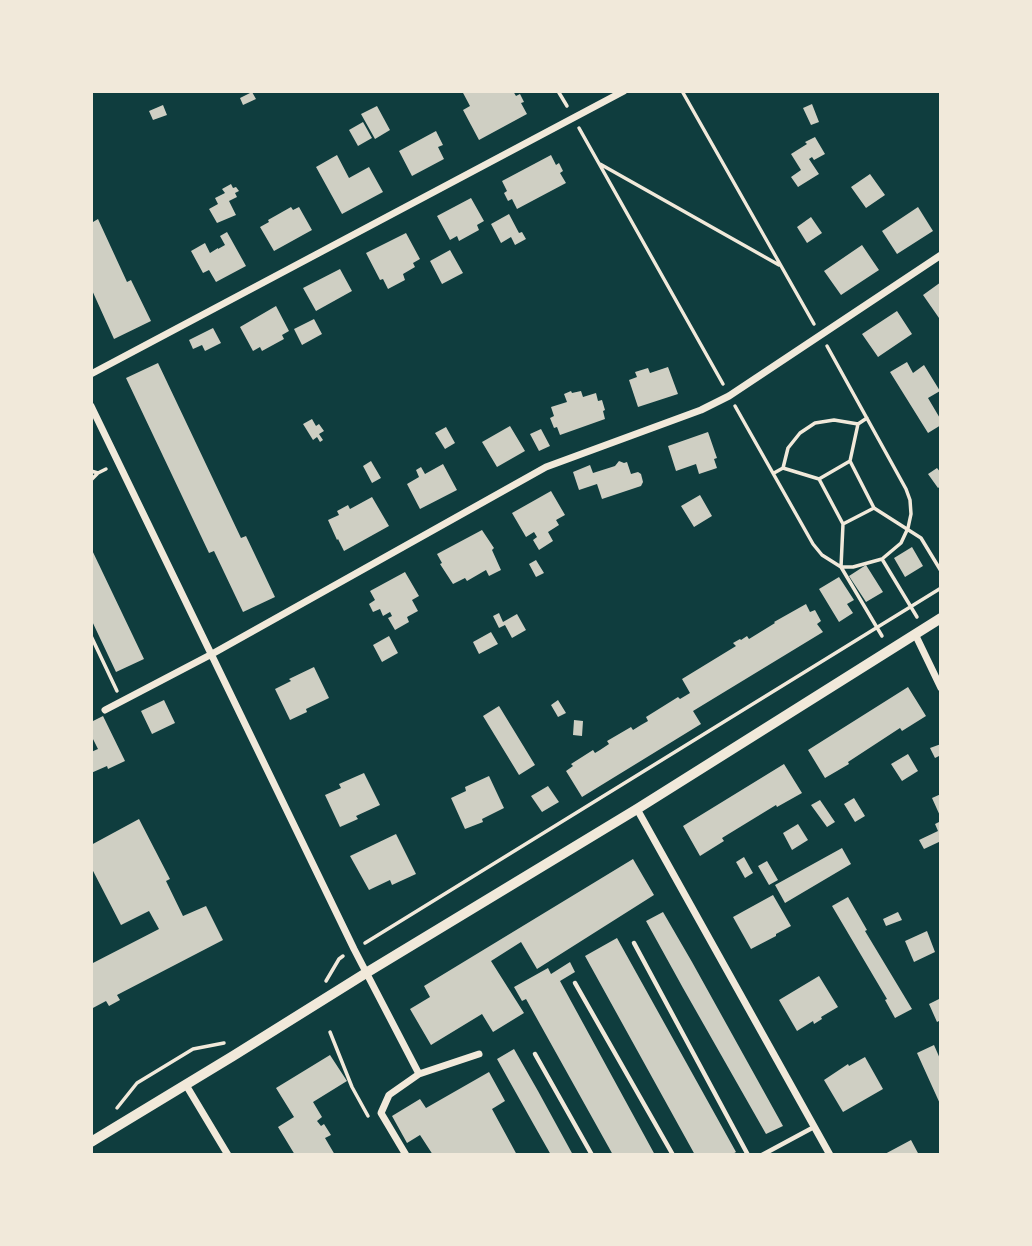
<!DOCTYPE html>
<html>
<head>
<meta charset="utf-8">
<style>
  body { margin:0 }
  #map { position:relative; width:1032px; height:1246px; overflow:hidden; background:#0f3d3e; font-family:"Exo 2",sans-serif }
  canvas { display:block }
  .frame { position:absolute; inset:0; border:93px solid #f1e9da; pointer-events:none }
</style>
</head>
<body>
<div id="map">
<canvas width="1032" height="1246"></canvas>
<div class="frame"></div>
</div>
<script>
const context = document.querySelector('canvas').getContext('2d');
context.lineJoin = 'round';
function fillPath(path, color) { context.fillStyle = color; context.fill(path, 'evenodd'); }
const toPath = rows => new Path2D(rows.map(r => 'M' + r).join(''));
function trace(path, color, width, dash) { context.strokeStyle = color; context.lineWidth = width; context.lineCap = dash ? 'butt' : 'round'; context.setLineDash(dash || []); context.stroke(path); }
fillPath(toPath([
  [462,91,513,91,516,96,520,94,524,102,521,103,527,114,479,140,463,110,470,106],
  [252,92,256,99,243,105,240,98],
  [812,104,819,122,811,125,803,108],
  [163,105,167,115,153,120,149,111],
  [377,106,390,130,375,139,361,114],
  [363,122,372,138,358,146,349,130],
  [436,131,443,145,438,147,444,159,412,176,399,151],
  [815,137,825,154,814,160,812,157,809,159,819,174,798,187,791,177,801,170,791,154,807,144,805,142],
  [337,155,349,178,369,167,383,192,342,214,316,167],
  [551,155,556,165,559,163,563,171,560,173,566,183,517,209,512,199,508,201,504,193,507,191,502,181],
  [870,174,885,195,866,208,851,187],
  [231,184,233,188,236,187,239,191,235,193,237,197,229,201,236,215,217,223,209,209,218,204,215,198,225,193,222,189],
  [471,198,484,221,477,225,479,230,459,241,457,236,450,240,437,216],
  [291,207,293,210,299,207,312,230,274,251,260,227,269,222,268,220],
  [918,207,933,231,897,254,882,231],
  [509,214,519,233,522,232,526,239,515,245,511,237,501,243,491,224],
  [91,217,93,222,98,219,127,282,131,280,151,321,114,339,91,288],
  [811,217,822,233,807,243,797,227],
  [227,232,246,266,216,282,209,270,203,273,191,251,205,243,210,253,218,248,218,249,225,245,220,236],
  [406,233,420,259,413,263,415,267,403,274,405,280,388,289,383,279,380,280,366,253],
  [862,245,879,270,841,295,824,271],
  [450,250,463,273,442,284,430,261],
  [340,269,352,291,316,311,303,288],
  [941,282,941,317,939,318,923,295],
  [276,306,289,331,282,335,284,339,262,351,260,347,253,351,240,327],
  [897,311,912,334,878,357,862,334],
  [314,319,322,334,302,345,294,329],
  [213,328,221,343,205,351,202,345,193,349,189,340],
  [907,362,913,373,924,365,940,391,928,398,941,420,941,425,928,433,890,372],
  [158,363,241,538,246,536,275,597,243,612,214,551,209,553,126,378],
  [668,367,678,394,638,407,629,380,637,377,635,372,648,368,650,373],
  [571,391,572,393,581,391,583,397,596,393,598,401,602,400,605,410,603,411,605,419,560,435,557,427,554,428,550,418,554,416,551,407,567,402,564,394],
  [312,419,316,426,319,424,324,431,319,434,323,440,320,442,317,437,313,440,303,424],
  [510,426,525,451,497,467,482,442],
  [446,427,455,443,445,449,435,433],
  [541,429,550,446,539,451,530,434],
  [708,432,717,458,714,459,717,468,699,474,696,464,676,471,668,446],
  [371,461,381,478,372,483,363,466],
  [619,461,624,463,627,462,631,474,638,472,641,474,643,482,641,486,602,499,597,484,579,490,573,472,590,465,593,473,615,466],
  [443,464,457,490,420,509,407,484,419,477,416,470,421,467,425,474],
  [937,468,941,473,941,486,938,488,928,474],
  [551,491,565,515,556,520,559,525,548,532,553,541,539,550,533,540,537,537,534,532,526,537,512,513],
  [700,495,712,516,694,527,681,506],
  [372,497,389,526,344,551,338,539,337,540,328,520,339,515,337,511,348,505,350,509],
  [482,530,494,548,492,550,501,570,489,576,486,570,467,581,465,578,453,584,440,564,442,563,437,554],
  [912,547,923,566,905,577,894,558],
  [91,548,144,659,116,672,91,619],
  [536,560,544,573,536,577,529,564],
  [866,565,883,592,866,602,849,576],
  [405,572,419,596,412,600,418,611,407,617,409,622,395,630,388,618,392,616,390,612,383,616,380,609,373,612,369,604,375,600,370,591],
  [839,577,854,600,847,604,853,613,839,622,819,589],
  [806,604,810,612,815,610,821,621,817,624,823,632,693,711,701,724,582,797,566,771,573,766,571,764,593,750,595,753,600,750,609,744,607,741,631,727,633,730,641,725,648,721,646,717,678,697,680,699,690,693,682,679,736,646,733,643,740,639,741,640,747,636,749,639,775,623,774,622],
  [499,613,503,622,517,614,526,630,512,638,505,625,499,628,493,616],
  [491,632,498,644,479,654,473,642],
  [389,636,398,653,382,662,373,645],
  [314,667,329,698,306,709,307,712,290,720,275,689,291,681,289,679],
  [908,687,926,716,902,731,900,728,848,762,849,764,825,778,808,750],
  [164,700,175,723,152,734,141,711],
  [558,700,566,713,558,717,551,705],
  [499,706,535,765,519,775,483,716],
  [103,716,125,761,108,769,107,766,91,773,91,752,98,749,91,735,91,722],
  [574,720,583,721,582,736,573,735],
  [941,744,941,755,935,758,930,748],
  [908,754,918,771,902,781,891,764],
  [784,764,802,793,777,807,776,805,722,838,724,841,700,856,683,826],
  [364,773,380,805,356,816,358,819,340,827,325,795,341,788,339,784],
  [489,776,504,808,482,819,483,822,465,829,451,798,466,791,465,787],
  [548,786,559,802,542,812,531,796],
  [941,794,941,818,932,798],
  [854,798,865,816,855,822,844,804],
  [820,800,835,822,827,827,811,805],
  [139,819,170,879,166,881,183,916,206,906,223,940,117,995,120,1000,109,1006,106,1001,91,1009,91,964,159,929,149,911,121,925,91,867,91,845],
  [941,821,941,841,924,849,919,840,938,831,935,824],
  [798,824,808,840,792,850,783,833],
  [396,834,416,874,392,885,390,880,369,890,350,856],
  [842,848,851,864,785,903,775,885],
  [744,857,753,873,745,878,736,862],
  [633,859,654,895,537,969,521,942,491,961,524,1013,493,1032,482,1014,431,1045,410,1009,430,997,424,986],
  [767,861,778,880,769,885,758,866],
  [773,895,791,926,776,934,776,936,751,949,733,917],
  [848,897,867,930,865,931,912,1009,895,1018,885,1000,887,999,832,906],
  [663,912,692,962,783,1126,766,1134,683,988,646,921],
  [898,912,902,920,886,926,883,919],
  [927,931,935,952,914,962,905,941],
  [617,938,736,1152,731,1155,695,1155,585,956],
  [570,962,575,972,560,981,655,1155,613,1155,526,999,522,1001,514,987,548,968,551,974],
  [819,976,838,1007,821,1017,822,1019,814,1024,813,1021,797,1031,779,1000],
  [941,998,941,1020,937,1022,929,1004],
  [934,1045,941,1061,941,1106,917,1053],
  [514,1049,538,1091,573,1155,551,1155,534,1125,497,1059],
  [330,1055,347,1081,313,1102,322,1117,317,1121,321,1126,324,1124,331,1135,325,1138,335,1155,295,1155,278,1127,294,1117,276,1088],
  [865,1057,883,1089,843,1112,824,1080,848,1064,849,1066],
  [489,1072,505,1101,492,1109,517,1155,433,1155,420,1135,407,1143,392,1116,420,1099,426,1108],
  [911,1140,919,1155,883,1155]
]), '#cfcfc3');
trace(toPath([
  [558,91,567,106],
  [682,91,814,324],
  [579,128,723,384],
  [600,164,779,265],
  [735,406,813,544,822,555,841,567,853,567,882,559,901,543,908,528,911,514,910,500,906,489,827,346],
  [867,418,858,424,850,461,874,508,843,524,841,567,882,636],
  [783,468,788,448,800,433,815,423,834,420,858,424],
  [91,471,98,473],
  [774,473,783,468,819,479,843,524],
  [819,479,850,461],
  [91,480,98,473,106,469],
  [874,508,921,538,941,571],
  [882,559,917,617],
  [91,636,117,691],
  [365,943,941,588],
  [326,981,339,959,343,956],
  [330,1032,352,1087,368,1116],
  [117,1108,137,1083,193,1049,224,1043]
]), '#f1e9da', 3.5);
trace(toPath([
  [634,943,748,1155],
  [575,983,673,1155],
  [535,1054,592,1155],
  [762,1155,814,1127]
]), '#f1e9da', 4.5);
trace(toPath([
  [91,374,624,91],
  [91,406,354,949,419,1074,389,1095,381,1113,406,1155],
  [915,634,941,688],
  [105,710,212,654,546,467,701,410,729,396,941,255],
  [637,809,830,1155],
  [419,1074,479,1054],
  [186,1085,228,1155]
]), '#f1e9da', 7);
trace(toPath([
  [91,1142,233,1056,366,973,637,809,941,618]
]), '#f1e9da', 10);
</script>
</body>
</html>
